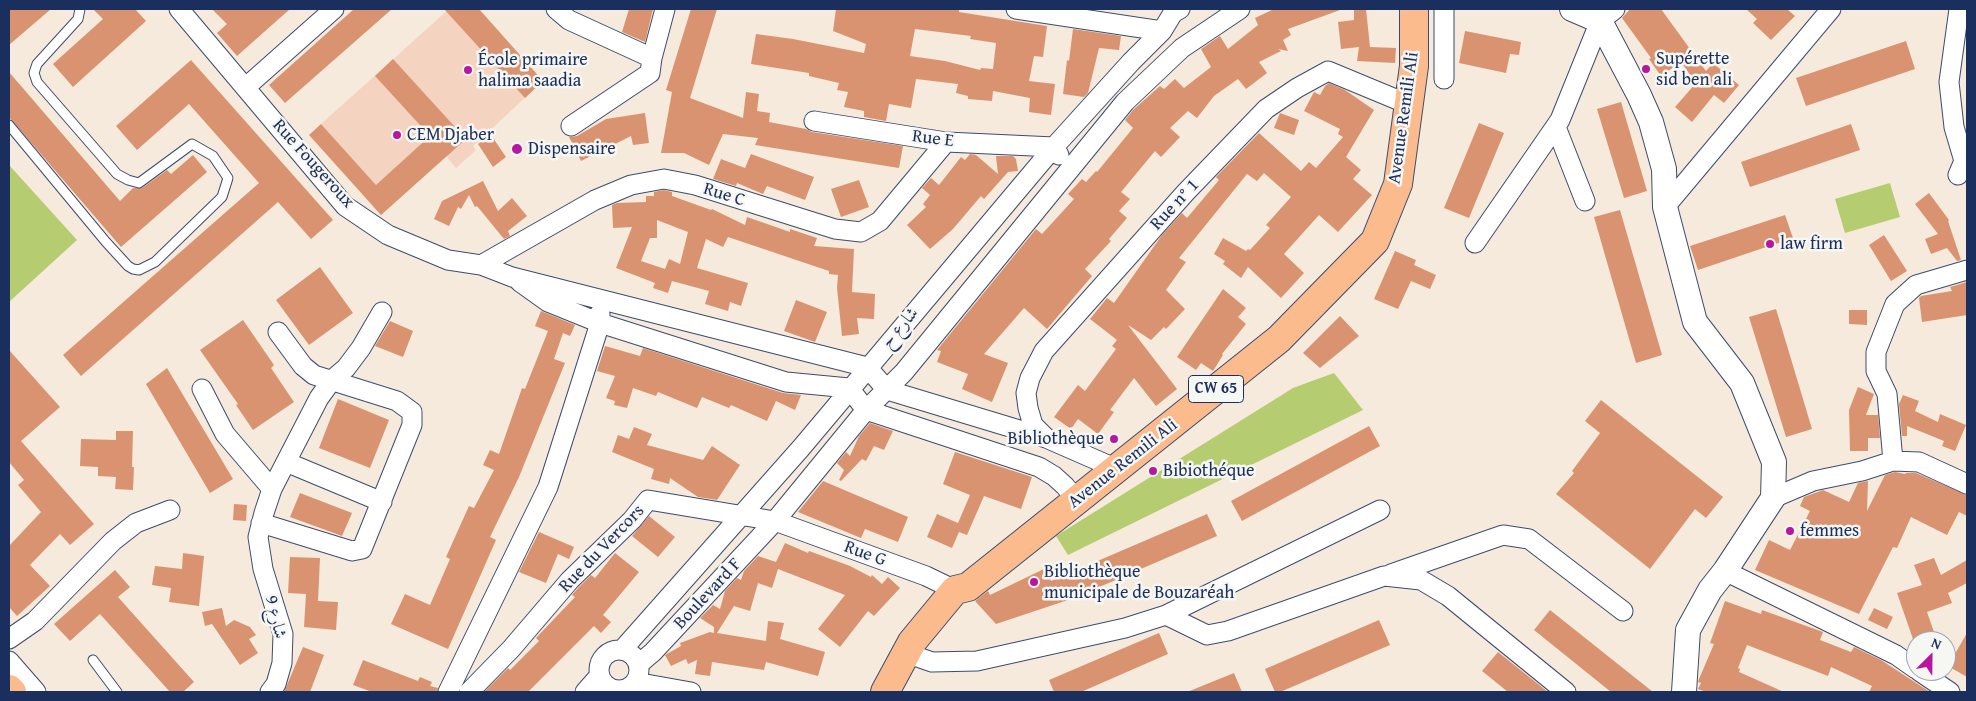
<!DOCTYPE html>
<html>
<head>
<meta charset="utf-8">
<style>
  body { margin:0 }
  #map { position:relative; width:1976px; height:701px; overflow:hidden; background:#f5eadb; font-family:"Gentium Book Plus",serif }
  canvas { display:block }
  .frame { position:absolute; inset:0; border:10px solid #1b2f5e; pointer-events:none }
  .north { position:absolute; left:1906px; top:631px; width:50px; height:50px; box-sizing:border-box; background:#f6f6f2; border:1px solid #9ea6b7; border-radius:50%; rotate:23deg; font-size:14px; font-weight:700; line-height:20px; text-align:center; color:#1b2f5e }
  .north::after { content:''; display:block; margin:auto; width:18px; height:22px; background:#b5179e; clip-path:polygon(50% 0,100% 100%,50% 72%,0 100%) }
</style>
</head>
<body>
<div id="map">
<canvas width="1976" height="701"></canvas>
<div class="frame"></div>
<div class="north">N</div>
</div>
<script>
const context = document.querySelector('canvas').getContext('2d');
context.lineJoin = 'round';
function fillPath(path, color) { context.fillStyle = color; context.fill(path, 'evenodd'); }
const toPath = rows => new Path2D(rows.map(r => 'M' + r).join(''));
function trace(path, color, width, dash) { context.strokeStyle = color; context.lineWidth = width; context.lineCap = dash ? 'butt' : 'round'; context.setLineDash(dash || []); context.stroke(path); }
function label(font, color, halo, rows, align = 'center') {
  context.font = font + ' "Gentium Book Plus",Amiri,serif'; context.lineWidth = 5; context.setLineDash([]); context.textBaseline = 'middle'; context.strokeStyle = halo; context.fillStyle = color; for (const [text, x, y, turn = 0] of rows) {
    context.save(); context.translate(x, y); context.rotate((+turn || 0) * Math.PI / 180); context.textAlign = isNaN(turn) ? turn : align; if (halo) context.strokeText(text, 0, 0); context.fillText(text, 0, 0); context.restore();
  }
}
fillPath(toPath([
  [449,9,479,9,543,81,473,146,476,150,456,168,446,156,381,215,363,195,375,184,321,124]
]), '#f4d3c0');
fillPath(toPath([
  [9,165,77,240,9,302],
  [1890,183,1900,217,1845,233,1835,199],
  [1334,373,1363,410,1068,555,1056,536,1293,388]
]), '#b6cc70');
fillPath(toPath([
  [9,9,51,9,9,45],
  [93,9,135,9,146,21,73,87,53,64,103,19],
  [212,9,290,9,237,56,217,33,227,24],
  [354,9,392,9,285,103,269,85],
  [444,9,479,9,543,81,525,98],
  [629,9,653,9,645,42,622,32],
  [691,9,717,9,690,98,743,118,746,92,759,94,757,111,770,113,769,122,806,129,812,132,903,146,899,168,755,145,758,138,723,134,709,165,684,153,661,153,672,92,666,90],
  [836,9,959,9,959,12,1047,26,1043,57,1034,56,1029,81,1055,84,1051,115,1029,112,1030,98,993,91,992,101,968,99,968,96,956,93,958,84,916,79,911,108,889,104,886,121,864,117,864,111,844,107,848,92,837,90,839,83,809,76,809,73,751,64,756,34,793,39,864,53,866,44,833,31],
  [915,29,971,36,970,39,996,43,993,69,981,68,980,70,945,61,910,56],
  [1274,9,1340,9,1340,10,1288,29,1291,35,1283,40,1288,51,1278,49,1281,51,1259,62,1267,73,1246,89,1238,79,1214,96,1197,118,1188,111,1170,128,1180,137,1161,157,1155,151,1121,192,1130,199,1119,211,1127,218,1109,239,1111,241,1085,269,1092,276,1047,329,1024,308,984,354,1008,363,992,402,962,389,968,374,937,362,941,351,937,350,1036,229,1042,234,1074,199,1068,194,1082,179,1086,182,1096,171,1097,172,1133,128,1125,120,1133,110,1160,86,1164,89,1175,79,1184,88,1211,67,1201,49,1220,36,1228,49,1258,25,1255,18],
  [1354,9,1366,9,1370,47,1396,48,1395,63,1357,61,1359,47,1341,49,1338,22,1354,20],
  [1630,9,1661,9,1706,71,1713,63,1739,85,1724,103,1714,95,1692,122,1675,107,1696,83,1681,62,1661,76,1649,59,1651,58,1622,18],
  [1746,9,1787,9,1795,16,1771,40,1753,23,1757,19],
  [1073,29,1121,36,1119,50,1099,48,1088,93,1084,97,1063,94,1067,60,1069,61],
  [1465,31,1521,42,1519,55,1510,54,1506,73,1459,63],
  [1906,41,1915,69,1806,106,1796,78],
  [393,59,466,139,381,215,309,135,321,124,376,185,430,136,375,76],
  [191,60,333,220,311,239,278,202,81,376,63,355,259,183,189,104,137,150,116,126],
  [9,72,120,201,133,188,142,188,167,170,171,174,193,155,207,172,121,247,9,117],
  [1329,83,1345,90,1374,110,1346,157,1361,170,1353,179,1372,195,1338,232,1319,215,1284,254,1304,273,1281,298,1248,267,1241,278,1223,264,1225,261,1214,254,1223,238,1246,251,1248,249,1250,250,1270,228,1266,225,1291,197,1264,173,1257,181,1247,174,1179,258,1186,262,1166,290,1185,309,1166,329,1164,327,1151,340,1128,325,1177,389,1156,406,1134,378,1110,410,1114,412,1098,434,1078,419,1071,429,1054,417,1078,385,1085,391,1116,349,1112,346,1117,340,1090,319,1107,298,1114,303,1162,235,1182,213,1187,218,1219,180,1216,177,1259,133,1301,171,1309,162,1316,168,1343,137,1338,134,1340,129,1304,111,1314,92,1320,95,1325,86],
  [1621,102,1647,191,1624,198,1597,109],
  [645,113,649,143,633,145,631,136,581,161,569,137,577,136,606,119],
  [1280,113,1299,120,1294,135,1274,128],
  [1479,123,1504,133,1469,218,1444,208],
  [1851,124,1860,150,1750,187,1741,162],
  [491,135,506,157,493,167,478,144],
  [751,154,814,177,805,200,767,186,763,194,737,183,736,186,713,179,721,159,745,168],
  [970,154,976,155,998,174,996,156,1013,156,1016,159,1018,171,1008,172,984,199,981,196,953,229,930,249,907,225,926,207,923,204,930,195,922,188,931,178,939,185,961,157,965,160],
  [859,180,869,207,841,217,831,189],
  [483,181,498,211,512,198,527,216,508,231,510,236,504,239,477,206,475,207,469,195,461,209,458,207,449,226,434,219,442,201],
  [664,190,672,192,672,196,711,210,712,209,745,225,747,217,790,232,790,229,817,238,814,246,854,249,852,292,875,294,874,319,857,318,859,334,842,336,837,288,838,275,829,274,829,271,728,237,723,247,706,239,697,268,748,283,741,306,730,302,728,311,705,304,709,291,672,281,668,293,653,288,655,283,616,268,632,227,613,228,612,205,617,203,646,202,646,196,654,196,654,192],
  [657,220,688,232,680,264,669,259,665,269,641,261,650,238,657,238],
  [1929,193,1949,220,1948,221,1961,260,1957,261,1947,248,1931,254,1925,239,1938,234,1915,204],
  [1620,210,1662,355,1636,363,1594,217],
  [1785,215,1793,238,1698,270,1690,246],
  [1884,235,1907,271,1891,281,1869,245],
  [1395,251,1416,260,1414,265,1436,275,1430,289,1411,281,1398,309,1374,299],
  [320,267,353,313,309,345,276,300],
  [1967,282,1967,315,1922,322,1919,298,1921,296,1952,291,1950,287],
  [1223,289,1246,308,1238,317,1246,324,1222,354,1223,355,1213,371,1201,363,1196,370,1177,357],
  [796,300,827,312,815,342,784,331],
  [1776,309,1812,429,1786,437,1749,317],
  [1849,310,1867,310,1867,325,1849,324],
  [541,311,575,325,570,336,563,333,554,359,565,363,519,477,490,537,496,540,448,649,391,624,405,594,430,605,450,559,446,557,469,506,474,508,494,470,483,465,490,450,499,454,522,388,525,389,548,331,535,326],
  [1340,316,1359,336,1320,368,1303,353],
  [243,320,274,365,271,368,294,402,253,430,236,405,238,404,200,350],
  [390,321,413,331,403,357,375,346],
  [605,346,640,356,643,348,783,393,801,395,795,410,776,401,767,421,731,405,729,408,702,397,697,408,658,392,656,396,633,388,627,408,614,405,615,401,606,398,615,376,597,371],
  [9,350,60,407,21,441,94,524,70,545,60,534,30,565,50,586,17,616,9,607,9,546,41,512,18,485,24,480,9,462],
  [167,368,233,479,210,493,146,384],
  [1858,387,1874,394,1866,415,1878,415,1880,438,1868,438,1868,451,1850,451,1849,410],
  [1903,395,1919,401,1915,411,1938,422,1940,414,1966,425,1955,451,1942,446,1944,441,1907,426,1907,436,1902,436,1899,404],
  [338,399,389,420,370,468,319,448],
  [1601,400,1723,497,1706,518,1695,509,1650,569,1556,494,1574,473,1572,471,1600,433,1585,421],
  [870,423,893,431,884,450,874,446,866,461,862,459,841,481,839,480,844,470,837,463,846,452,850,456,859,436],
  [1369,426,1380,446,1242,521,1231,501],
  [634,427,652,434,647,445,703,460,712,446,740,465,717,500,698,497,670,478,669,484,651,479,654,469,612,452,618,435,629,439],
  [116,431,133,431,132,467,134,467,133,490,115,489,116,477,98,476,98,467,80,466,81,439,116,440],
  [955,452,1032,477,1021,509,984,496,967,535,959,532,952,548,927,537,937,514,958,523,970,495,943,484],
  [1895,472,1905,474,1906,473,1916,473,1967,495,1967,516,1959,512,1947,535,1911,517,1897,548,1893,547,1859,614,1755,570,1769,540,1790,550,1810,511,1800,506,1804,497,1823,490,1849,502,1858,483,1868,481,1867,511,1885,475],
  [823,481,908,517,898,542,865,529,861,538,798,512],
  [300,493,352,513,342,536,290,517],
  [234,504,247,505,246,521,233,520],
  [1207,514,1217,536,1074,598,996,624,975,601,988,591,990,595,1046,568,1051,581],
  [649,516,675,537,658,557,632,536],
  [539,532,574,547,569,559,558,554,546,583,519,572],
  [785,543,808,553,809,551,850,566,871,577,872,575,882,584,888,577,900,588,874,616,868,611,840,647,818,629,845,595,778,569,772,588,758,583,750,611,734,606,717,633,766,641,768,621,784,623,780,639,825,652,818,676,766,662,764,670,712,662,710,676,695,674,697,660,688,664,686,659,671,666,665,655,681,646,680,643,710,632,714,633,714,627,700,618,713,605,720,609,725,591,737,578,741,580,744,571,758,556,776,562],
  [183,553,204,556,199,606,169,602,171,588,152,585,155,566,182,569],
  [615,553,639,572,603,615,611,622,601,633,594,626,528,692,484,692,508,668,510,670,539,641,536,638,575,597,572,595,578,588,591,575,595,578],
  [290,557,320,558,318,601,338,602,336,630,304,627,306,594,288,593],
  [1934,558,1941,575,1967,560,1967,583,1948,593,1952,603,1927,612,1935,635,1914,642,1897,593,1922,585,1914,565],
  [115,570,130,587,118,597,194,682,183,692,170,692,100,614,70,641,54,624],
  [1725,601,1761,614,1762,610,1823,632,1820,640,1851,652,1854,647,1881,660,1930,692,1869,692,1872,686,1831,667,1828,676,1747,645,1738,668,1740,669,1739,672,1784,692,1706,692,1698,689,1701,683,1698,682,1699,679,1714,644,1710,643],
  [222,608,226,626,234,620,250,627,256,635,249,639,258,653,240,665,212,624,205,626,202,612],
  [1874,608,1893,617,1887,629,1868,620],
  [1550,610,1653,692,1611,692,1534,630],
  [1379,620,1390,645,1280,692,1275,692,1265,669],
  [1159,633,1168,654,1081,692,1054,692,1049,680],
  [1967,633,1967,677,1948,666],
  [303,647,324,655,310,692,284,692],
  [1498,652,1548,692,1508,692,1482,671],
  [363,660,418,681,420,677,432,682,430,686,438,688,437,692,372,692,353,685],
  [1234,673,1242,692,1187,692]
]), '#da9370');
const service = toPath([
  [9,125,106,242,128,266,133,269,139,270,155,262,222,197,228,178,213,156,192,144,139,183,128,180,117,174,37,82,34,73,37,64,78,19,80,9],
  [93,660,117,692]
]);
const minor = toPath([
  [179,9,345,206,388,235,448,260,481,265,512,277,867,367,887,390,1046,438,1117,469],
  [556,9,569,20,652,58,665,9],
  [1016,9,1162,31],
  [1444,9,1444,79],
  [246,87,334,9],
  [814,121,946,142,1054,147,1059,155],
  [571,126,650,73,652,58],
  [1556,127,1585,201],
  [1958,175,1964,161,1954,127,1949,82,1959,9],
  [1665,207,1831,9],
  [1475,243,1560,120,1600,21,1615,9],
  [481,265,595,200,631,185,664,179,695,185,835,229,861,232,880,221,946,142],
  [520,282,548,302,600,323,786,382,849,388,866,410,1039,467,1054,476,1065,486,1077,501],
  [202,389,225,434,272,489],
  [1046,438,1033,425,1028,408,1026,393,1030,378,1044,351,1186,192,1266,109,1297,88,1328,71,1410,105],
  [1893,461,1887,394,1876,371,1876,352,1895,304,1916,285,1967,270],
  [286,462,382,502],
  [1773,498,1813,481,1862,471,1893,461,1919,462,1967,484],
  [261,523,352,551,362,549,412,425,412,412,397,401,314,375,303,366,278,332],
  [1725,571,1896,655,1916,669],
  [1391,574,1503,535,1529,539,1623,611],
  [1166,615,1380,510],
  [9,639,35,621,113,541,136,523,170,510],
  [622,650,801,448,1054,147,1131,62,1162,31,1173,13,1180,9],
  '599 670a20 20 0 1 1 40 0a20 20 0 1 1-40 0Z',
  [906,653,932,662,977,661,1125,628,1166,615,1207,635,1228,631,1384,576,1421,580,1448,596,1566,692],
  [9,661,36,692],
  [639,664,653,652,775,521,866,410,904,372,1125,102,1182,48,1240,9],
  [1919,671,1950,692],
  [635,682,691,692],
  [270,692,276,684,282,663,283,634,263,569,258,537,264,513,272,489,319,398,332,380,346,368,361,348,382,312],
  [448,692,548,487,600,323,600,313],
  [469,692,511,649,570,580,632,520,648,500,775,521,926,576,955,590],
  [585,692,600,675]
]);
const tertiary = toPath([
  [1572,9,1600,21,1639,95,1651,122,1664,169,1665,207,1695,322,1742,383,1774,462,1773,498,1725,571,1710,590,1688,630,1684,692]
]);
const primary = toPath([
  [885,692,912,642,955,590,968,587,1279,339,1375,241,1398,184,1414,66,1414,9]
]);
const trunk = toPath([
  [9,689,12,692]
]);
trace(service, '#3c4b71', 11);
trace(minor, '#3c4b71', 21);
trace(tertiary, '#3c4b71', 26);
trace(primary, '#3c4b71', 30);
trace(trunk, '#3c4b71', 30);
trace(service, '#fff', 9);
trace(minor, '#fff', 19);
trace(tertiary, '#fff', 24);
trace(primary, '#fbbb8d', 28);
trace(trunk, '#fbbb8d', 28);
for (const [x, y, r, color] of [
  [1646,69,5,"#b5179e"],
  [468,70,5,"#b5179e"],
  [397,135,5,"#b5179e"],
  [517,149,6,"#b5179e"],
  [1770,244,5,"#b5179e"],
  [1114,439,5,"#b5179e"],
  [1153,471,5,"#b5179e"],
  [1790,531,5,"#b5179e"],
  [1034,582,5,"#b5179e"]
]) { const dot = new Path2D(); dot.arc(x, y, r, 0, 2 * Math.PI); context.fillStyle = color; context.fill(dot); trace(dot, '#f6f6f2', 2); }
for (const [x, y, w] of [
  [1216,389,55]
]) { const box = new Path2D(); box.roundRect(x - w / 2, y - 13.5, w, 27, 4); context.fillStyle = '#f6f6f2'; context.fill(box); trace(box, '#1b2f5e', 1); }
label('bold 16px', '#1b2f5e', null, [
  ["CW 65",1216,389]
]);
label('18px', '#1b2f5e', '#f6f6f2', [
  ["Supérette",1656,59],
  ["sid ben ali",1656,80],
  ["École primaire",478,60],
  ["halima saadia",478,81],
  ["CEM Djaber",407,135],
  ["Dispensaire",528,149],
  ["law firm",1780,244],
  ["Bibliothèque",1104,439,"right"],
  ["Bibiothéque",1163,471],
  ["femmes",1800,531],
  ["Bibliothèque",1044,572],
  ["municipale de Bouzaréah",1044,593]
], 'left');
label('18px', '#1b2f5e', '#f6f6f2', [
  ["Avenue Remili Ali",1404,118,-82],
  ["Rue E",933,139,7],
  ["Rue Fougeroux",313,164,48],
  ["Rue C",724,195,17],
  ["Rue n° 1",1175,205,-47],
  ["شارع ح",900,328,-49],
  ["Avenue Remili Ali",1123,464,-38],
  ["Rue du Vercors",602,549,-46],
  ["Rue G",865,554,20],
  ["Boulevard F",708,594,-47],
  ["شارع 9",275,617,77]
]);
</script>
</body>
</html>
